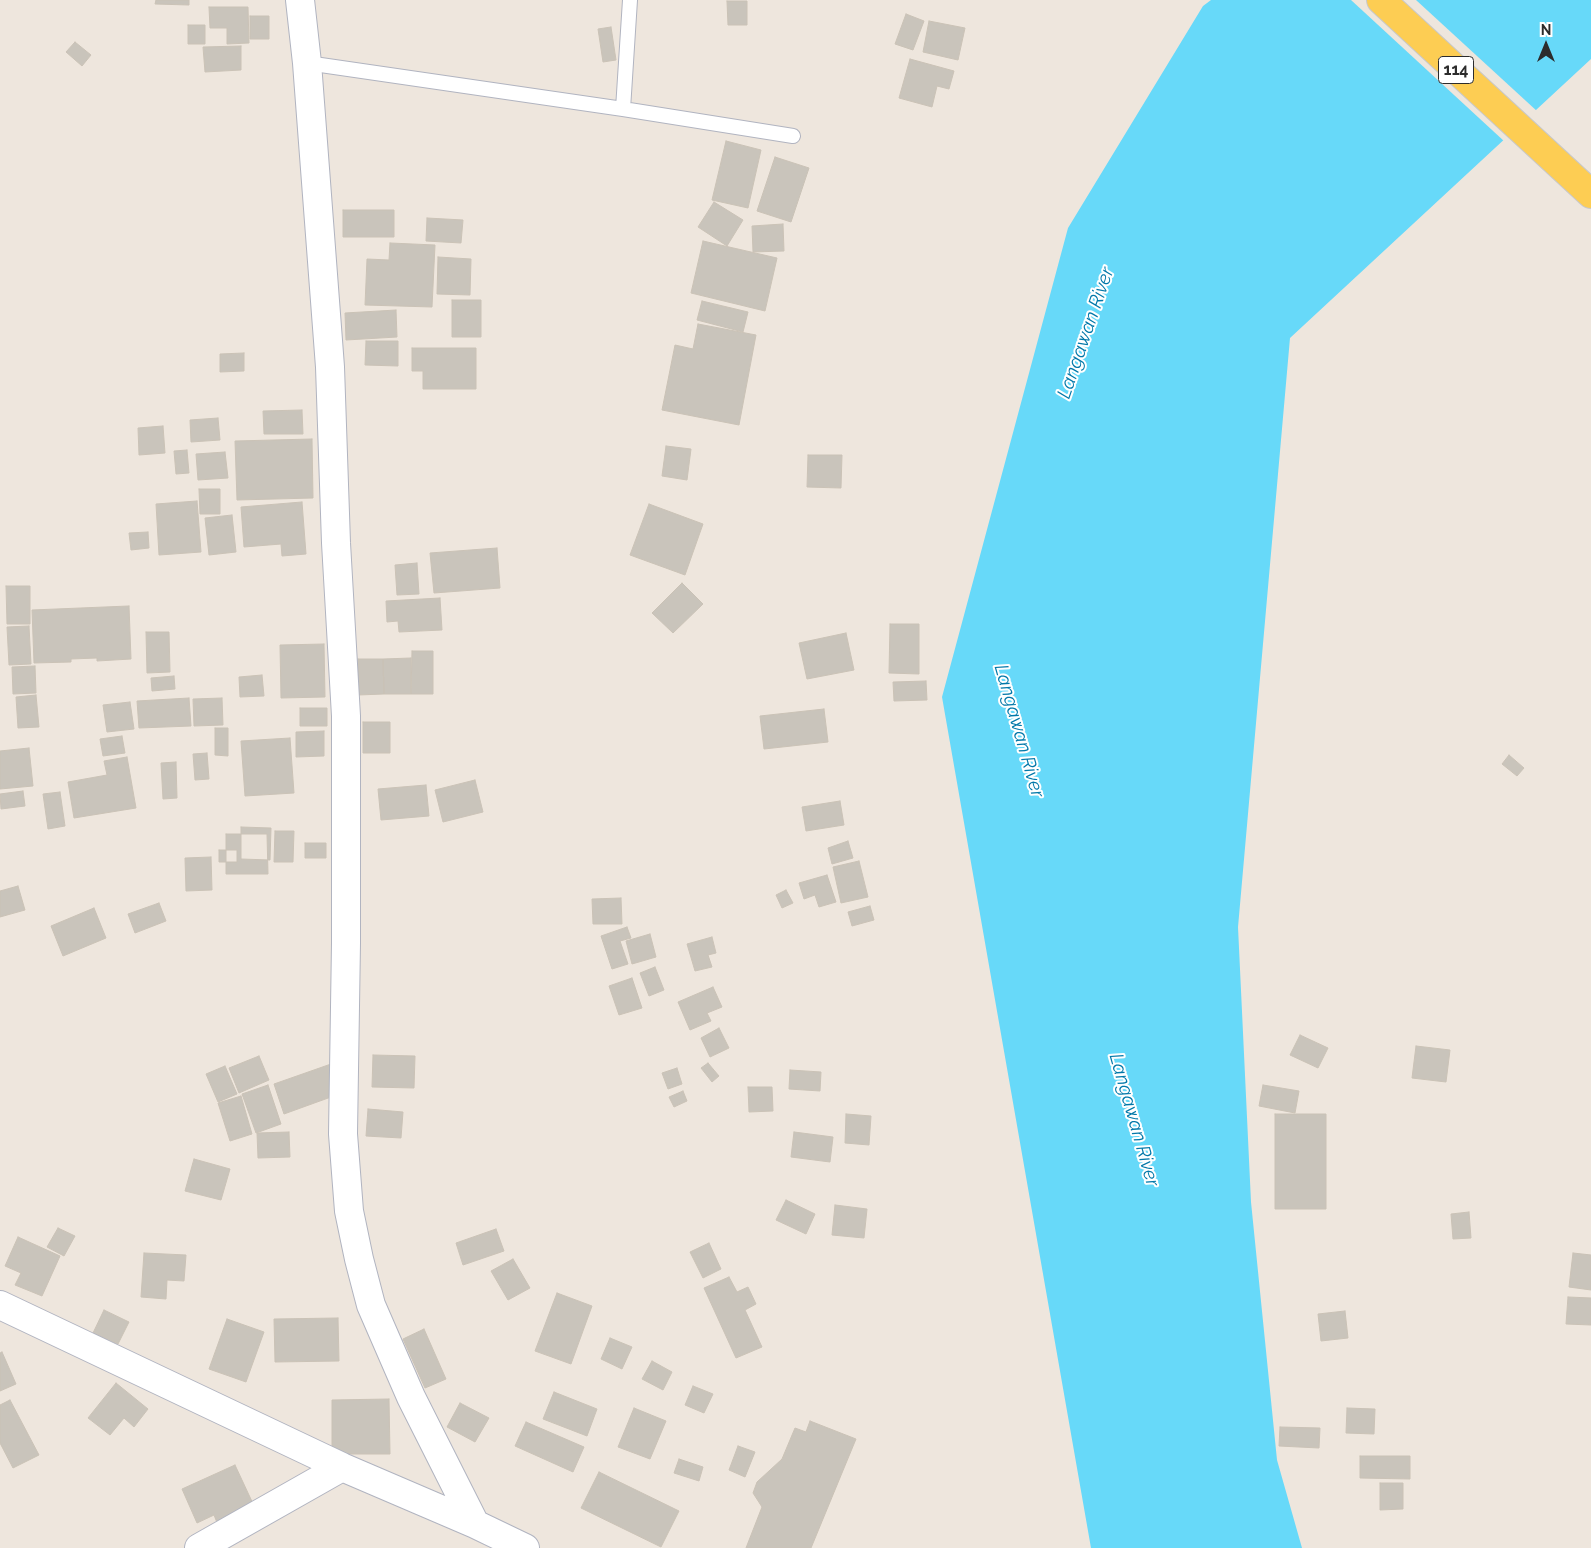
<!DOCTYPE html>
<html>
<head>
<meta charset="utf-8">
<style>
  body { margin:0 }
  #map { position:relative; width:1591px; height:1548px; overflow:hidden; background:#eee6dd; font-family:Raleway,sans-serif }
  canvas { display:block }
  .north { position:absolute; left:1521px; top:20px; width:50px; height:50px; -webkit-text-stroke:4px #fff; paint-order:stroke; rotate:0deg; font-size:14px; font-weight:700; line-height:20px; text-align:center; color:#2c2c2c }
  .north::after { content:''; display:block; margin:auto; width:18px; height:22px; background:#2c2c2c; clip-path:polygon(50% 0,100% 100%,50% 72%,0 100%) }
</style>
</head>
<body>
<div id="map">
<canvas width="1591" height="1548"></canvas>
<div class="north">N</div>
</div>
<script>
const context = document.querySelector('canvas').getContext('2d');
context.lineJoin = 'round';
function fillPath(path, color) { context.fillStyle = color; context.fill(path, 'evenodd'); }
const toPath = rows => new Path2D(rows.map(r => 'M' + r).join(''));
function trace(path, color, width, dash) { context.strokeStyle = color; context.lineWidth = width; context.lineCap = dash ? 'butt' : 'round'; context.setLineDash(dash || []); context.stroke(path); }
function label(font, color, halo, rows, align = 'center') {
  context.font = font + ' Raleway,sans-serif'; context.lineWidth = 4; context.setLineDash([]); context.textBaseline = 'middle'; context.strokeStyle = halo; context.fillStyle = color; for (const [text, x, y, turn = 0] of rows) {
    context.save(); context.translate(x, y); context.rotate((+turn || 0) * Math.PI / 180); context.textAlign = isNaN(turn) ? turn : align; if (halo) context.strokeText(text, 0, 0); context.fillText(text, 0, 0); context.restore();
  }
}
fillPath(toPath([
  [1211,0,1591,0,1591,59,1290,338,1238,927,1251,1202,1277,1460,1302,1548,1091,1548,942,697,1068,228,1203,6]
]), '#67d9f9');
fillPath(toPath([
  [1351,0,1416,0,1538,112,1505,142]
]), '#eee6dd');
const building = toPath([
  [156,0,189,0,189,5,155,4,156,0],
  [727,1,747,1,747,25,728,25,727,1],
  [209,7,248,7,249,43,227,44,227,28,210,28,209,7],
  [906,14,924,21,913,50,895,44,906,14],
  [250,16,269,16,269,39,250,39,250,16],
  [929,21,965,28,958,60,923,52,929,21],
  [188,25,205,25,205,44,188,44,188,25],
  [611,27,616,60,603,62,598,29,611,27],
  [75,42,91,55,82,66,66,52,75,42],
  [241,46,241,70,205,72,203,47,241,46],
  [910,59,954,71,949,89,937,86,932,107,899,98,910,59],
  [726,141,761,150,748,208,712,200,726,141],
  [775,157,809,168,791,222,757,211,775,157],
  [714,202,743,220,727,246,698,227,714,202],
  [343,210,394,210,394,237,343,237,343,210],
  [427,218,463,220,461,243,426,241,427,218],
  [783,224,784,251,753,252,752,226,783,224],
  [703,241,777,258,765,311,691,293,703,241],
  [390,243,435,245,432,307,365,305,367,259,389,260,390,243],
  [438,257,471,259,470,295,437,294,438,257],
  [452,300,481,300,481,337,452,337,452,300],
  [702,301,748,312,743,332,697,320,702,301],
  [396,310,397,337,346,340,345,313,396,310],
  [698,324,756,335,739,425,662,410,675,345,693,349,698,324],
  [366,341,398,341,398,366,365,365,366,341],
  [412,348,476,348,476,389,423,389,423,371,412,371,412,348],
  [244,353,244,371,220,372,220,354,244,353],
  [302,410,303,434,264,434,263,411,302,410],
  [218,418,220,440,191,442,190,420,218,418],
  [163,426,165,453,139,455,138,428,163,426],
  [312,439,313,498,237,500,235,441,312,439],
  [666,446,691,449,687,480,662,476,666,446],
  [187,450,189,473,176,474,174,451,187,450],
  [225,452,228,478,198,480,196,454,225,452],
  [808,455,842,455,841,488,807,487,808,455],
  [199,489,220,489,220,514,200,514,199,489],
  [197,501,201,552,159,555,156,504,197,501],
  [302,502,306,554,282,556,281,544,244,547,241,507,302,502],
  [649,504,703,524,685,575,630,555,649,504],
  [232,515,236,552,209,555,205,518,232,515],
  [148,532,149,548,131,550,129,533,148,532],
  [497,548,500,588,434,593,430,553,497,548],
  [417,563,419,594,397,595,395,565,417,563],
  [682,583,703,604,673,633,652,613,682,583],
  [6,586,30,586,30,624,7,624,6,586],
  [440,598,442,630,399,632,398,621,387,622,386,601,440,598],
  [129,606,131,659,97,661,97,658,71,659,71,662,34,663,32,610,129,606],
  [890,624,919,624,919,674,889,673,890,624],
  [29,626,31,664,9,665,7,627,29,626],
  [146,632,169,632,170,672,147,673,146,632],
  [846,633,854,670,807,679,799,643,846,633],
  [324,644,325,697,281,698,280,645,324,644],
  [412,651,433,651,433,694,411,694,412,651],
  [411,658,411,694,384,694,383,659,411,658],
  [358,659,383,659,384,694,358,695,358,659],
  [35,666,36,693,13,694,12,667,35,666],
  [262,675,264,696,240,697,239,677,262,675],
  [174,676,175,689,152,691,151,678,174,676],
  [926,681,927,700,894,701,893,682,926,681],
  [36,695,39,727,18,728,16,697,36,695],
  [189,698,191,726,139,728,137,701,189,698],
  [222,698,223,725,194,726,193,699,222,698],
  [130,702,134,729,107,732,103,705,130,702],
  [300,708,327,708,327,726,300,726,300,708],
  [824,709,828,742,764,749,760,716,824,709],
  [363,722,390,722,390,753,363,753,363,722],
  [215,728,228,728,228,756,215,755,215,728],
  [324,731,324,756,296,757,296,732,324,731],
  [122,736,125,753,103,756,100,739,122,736],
  [290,738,294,793,245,796,241,741,290,738],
  [29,748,33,786,0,789,0,751,29,748],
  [207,753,209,779,195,780,193,754,207,753],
  [1509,755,1524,768,1517,776,1502,764,1509,755],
  [127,757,136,808,74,818,68,782,107,775,104,761,127,757],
  [176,762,177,798,163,799,161,763,176,762],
  [475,780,483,812,443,822,435,790,475,780],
  [426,785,429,816,381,820,378,789,426,785],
  [23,791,25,806,1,809,0,794,23,791],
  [60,792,65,826,48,829,43,794,60,792],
  [840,801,844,825,806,831,802,807,840,801],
  [241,827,271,828,270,860,241,859,241,827],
  [275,831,294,831,293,862,274,862,275,831],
  [226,834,267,834,268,874,226,874,226,834],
  [848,841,853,858,832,864,828,848,848,841],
  [305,843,326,843,326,858,305,858,305,843],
  [219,850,237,850,237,862,219,862,219,850],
  [211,857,212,890,186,891,185,858,211,857],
  [859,861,868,897,841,903,833,867,859,861],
  [827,875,836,902,819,907,815,895,804,899,799,883,827,875],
  [18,886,25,910,0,917,0,891,18,886],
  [786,890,793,903,782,908,776,895,786,890],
  [621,898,622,924,593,924,592,899,621,898],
  [159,903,166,921,135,933,128,914,159,903],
  [870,906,874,920,852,926,848,912,870,906],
  [94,908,106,938,63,956,51,926,94,908],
  [627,927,631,938,620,941,628,964,612,969,601,936,627,927],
  [650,934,656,957,632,964,626,941,650,934],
  [712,937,716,953,708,955,712,967,695,971,687,944,712,937],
  [655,967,664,990,649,996,640,973,655,967],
  [632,978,642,1008,619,1015,609,986,632,978],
  [713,987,722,1007,707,1013,711,1021,690,1030,678,1002,713,987],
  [719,1028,729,1048,710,1057,701,1038,719,1028],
  [1300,1035,1328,1048,1318,1068,1290,1055,1300,1035],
  [1416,1046,1450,1050,1446,1082,1412,1078,1416,1046],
  [373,1055,415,1056,414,1088,372,1087,373,1055],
  [259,1056,269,1080,239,1093,229,1068,259,1056],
  [708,1063,719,1076,712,1082,701,1068,708,1063],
  [331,1064,342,1093,284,1114,274,1084,331,1064],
  [225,1066,237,1094,218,1102,206,1074,225,1066],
  [677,1068,682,1084,668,1089,662,1073,677,1068],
  [790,1070,821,1072,820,1091,789,1089,790,1070],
  [268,1085,281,1124,256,1133,242,1094,268,1085],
  [1263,1085,1299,1091,1295,1113,1259,1106,1263,1085],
  [748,1087,772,1087,773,1111,749,1112,748,1087],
  [683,1091,687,1101,674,1107,669,1097,683,1091],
  [241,1096,252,1134,230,1141,218,1103,241,1096],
  [368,1109,403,1112,401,1138,366,1136,368,1109],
  [846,1114,871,1116,869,1145,845,1143,846,1114],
  [1275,1114,1326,1114,1326,1209,1275,1209,1275,1114],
  [289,1132,290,1157,258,1158,257,1133,289,1132],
  [794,1132,833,1137,830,1162,791,1157,794,1132],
  [194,1159,230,1169,221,1200,185,1191,194,1159],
  [786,1200,815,1214,806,1234,776,1220,786,1200],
  [835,1205,867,1209,864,1238,832,1235,835,1205],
  [1469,1212,1471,1238,1453,1239,1451,1214,1469,1212],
  [58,1228,75,1236,64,1256,47,1247,58,1228],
  [496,1229,504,1251,463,1265,456,1243,496,1229],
  [18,1237,60,1256,42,1296,15,1285,21,1273,5,1266,18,1237],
  [709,1243,721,1269,703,1278,690,1252,709,1243],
  [144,1253,186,1255,184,1281,167,1280,166,1299,141,1297,144,1253],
  [1573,1253,1591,1255,1591,1290,1569,1287,1573,1253],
  [513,1259,530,1288,508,1300,491,1271,513,1259],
  [729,1277,737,1292,748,1287,756,1304,745,1310,762,1347,736,1358,704,1288,729,1277],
  [557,1293,592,1306,571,1364,535,1351,557,1293],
  [1568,1297,1591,1298,1591,1325,1566,1324,1568,1297],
  [104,1310,129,1322,118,1344,93,1333,104,1310],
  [1345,1311,1348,1338,1321,1341,1318,1314,1345,1311],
  [338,1318,339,1361,275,1362,274,1319,338,1318],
  [227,1319,264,1332,246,1382,209,1369,227,1319],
  [424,1329,446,1379,425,1388,403,1339,424,1329],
  [610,1338,632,1347,622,1369,601,1359,610,1338],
  [2,1352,16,1384,0,1391,0,1353,2,1352],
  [652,1361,672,1372,663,1390,642,1379,652,1361],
  [116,1383,148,1409,134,1427,124,1418,110,1435,88,1418,116,1383],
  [693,1386,713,1394,704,1413,685,1405,693,1386],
  [554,1392,597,1409,587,1436,543,1419,554,1392],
  [389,1399,390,1454,332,1454,332,1400,389,1399],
  [10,1400,39,1455,13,1468,0,1443,0,1405,10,1400],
  [460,1403,489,1418,475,1442,447,1427,460,1403],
  [634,1408,666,1421,650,1459,618,1447,634,1408],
  [1347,1408,1375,1409,1374,1434,1346,1433,1347,1408],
  [810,1421,856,1439,811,1548,746,1548,762,1507,753,1493,757,1482,782,1459,795,1428,806,1432,810,1421],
  [526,1422,584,1447,573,1472,515,1446,526,1422],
  [1280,1427,1320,1428,1319,1448,1279,1446,1280,1427],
  [738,1446,755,1452,745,1477,729,1470,738,1446],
  [1360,1456,1410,1456,1410,1479,1360,1478,1360,1456],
  [679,1459,703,1467,699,1481,674,1473,679,1459],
  [235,1465,255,1508,218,1525,214,1515,197,1523,182,1489,235,1465],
  [599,1472,679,1511,661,1547,581,1508,599,1472],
  [1380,1483,1403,1483,1403,1509,1380,1510,1380,1483]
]);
fillPath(building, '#c9c4bb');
trace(building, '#cac2b6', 1);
const lane = toPath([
  [307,63,623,109,793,136],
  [623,109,630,0]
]);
const street = toPath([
  [300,0,307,63,330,367,336,543,346,716,346,943,343,1134,349,1211,359,1259,371,1305,411,1397,475,1524,525,1548],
  [0,1305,342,1467,475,1524],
  [199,1548,342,1467]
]);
const primary = toPath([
  [1381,0,1591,194]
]);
trace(lane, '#b1b4c0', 16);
trace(street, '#b1b4c0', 30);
trace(primary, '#c8c8c8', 30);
trace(lane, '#fff', 14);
trace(street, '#fff', 28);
trace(primary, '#fdcd53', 28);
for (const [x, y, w] of [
  [1456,70,35]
]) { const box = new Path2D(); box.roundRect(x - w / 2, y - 13.5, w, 27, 4); context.fillStyle = '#fff'; context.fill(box); trace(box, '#2c2c2c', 1); }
label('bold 16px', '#2c2c2c', null, [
  ["114",1456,70]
]);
label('italic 19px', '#0278a9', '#fff', [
  ["Langawan River",1086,333,-71],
  ["Langawan River",1019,731,74],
  ["Langawan River",1134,1120,74]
]);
</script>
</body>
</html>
